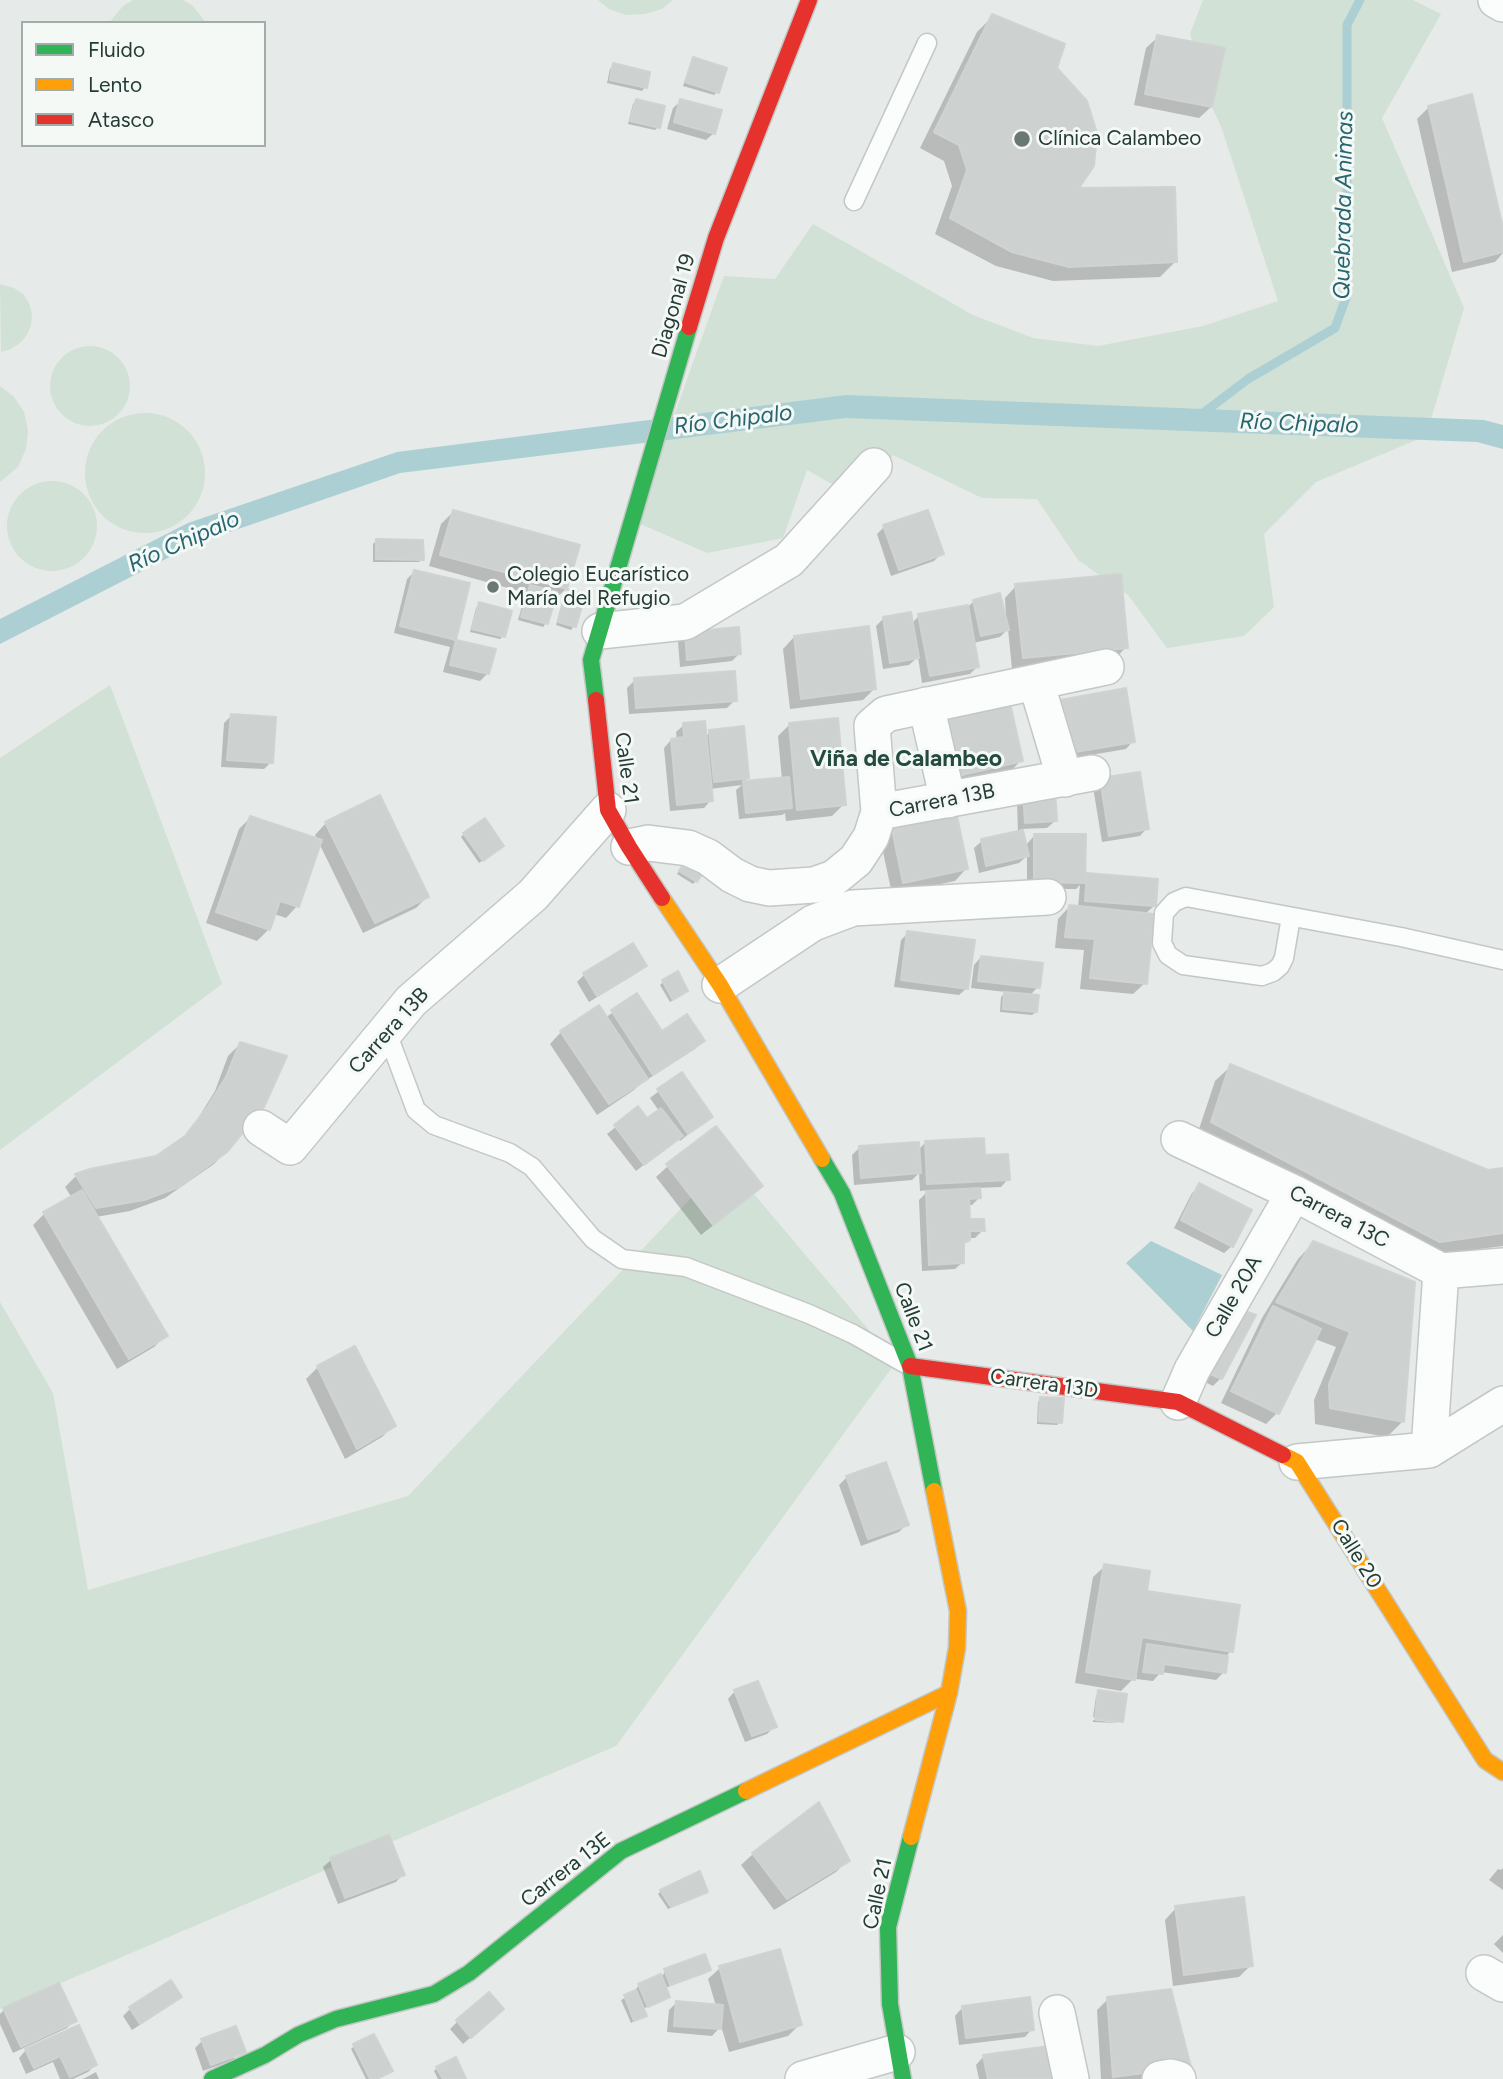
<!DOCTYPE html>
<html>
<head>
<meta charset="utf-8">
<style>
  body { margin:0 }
  #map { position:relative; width:1503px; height:2079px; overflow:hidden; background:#e6eae8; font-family:Figtree,sans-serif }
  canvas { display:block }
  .legend { position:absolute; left:21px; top:21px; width:245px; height:126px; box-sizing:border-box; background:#f4f9f6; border:2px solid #a1ada9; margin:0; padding:9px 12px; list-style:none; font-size:21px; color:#253b35 }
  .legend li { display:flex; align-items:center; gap:14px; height:35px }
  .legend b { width:35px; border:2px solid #a1ada9 }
</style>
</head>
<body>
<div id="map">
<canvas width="1503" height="2079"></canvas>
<ul class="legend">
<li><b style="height:9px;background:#30b455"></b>Fluido</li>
<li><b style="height:9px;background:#ff9f0a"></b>Lento</li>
<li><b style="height:9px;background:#e5322d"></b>Atasco</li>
</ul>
</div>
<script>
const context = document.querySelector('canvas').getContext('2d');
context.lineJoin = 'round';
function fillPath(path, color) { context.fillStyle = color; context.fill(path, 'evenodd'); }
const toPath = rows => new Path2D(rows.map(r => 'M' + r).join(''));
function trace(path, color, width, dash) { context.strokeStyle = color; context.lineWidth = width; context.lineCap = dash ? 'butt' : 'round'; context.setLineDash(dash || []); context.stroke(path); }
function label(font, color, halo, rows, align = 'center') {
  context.font = font + ' Figtree,sans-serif'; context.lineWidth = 6; context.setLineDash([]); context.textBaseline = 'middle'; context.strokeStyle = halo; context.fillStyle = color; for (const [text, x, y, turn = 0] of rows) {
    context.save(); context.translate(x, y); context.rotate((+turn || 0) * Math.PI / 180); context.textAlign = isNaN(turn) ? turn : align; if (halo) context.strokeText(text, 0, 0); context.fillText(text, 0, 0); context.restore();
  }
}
fillPath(toPath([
  [133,0,183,0,193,6,206,23,109,23,123,6],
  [598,0,673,0,662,9,645,14,626,15,609,9],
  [1203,0,1413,0,1441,14,1382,118,1464,308,1426,436,1316,482,1264,534,1274,607,1244,636,1167,648,1128,595,1078,560,1037,499,982,498,893,455,859,499,807,470,783,538,707,553,636,522,724,276,775,279,813,224,973,315,1033,338,1098,346,1203,326,1278,301,1222,129,1212,107,1190,34],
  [0,284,14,288,23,294,29,303,32,314,31,325,27,335,20,343,11,349,1,352],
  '50 386a40 40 0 1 1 80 0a40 40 0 1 1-80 0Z',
  [0,386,14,397,24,412,28,430,26,449,18,467,0,482],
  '85 473a60 60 0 1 1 120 0a60 60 0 1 1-120 0Z',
  '7 526a45 45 0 1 1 90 0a45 45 0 1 1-90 0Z',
  [110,685,222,984,0,1150,0,758],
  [726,1161,896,1362,616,1746,0,2009,0,1302,53,1393,88,1590,408,1496]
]), '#d1e1d5');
fillPath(toPath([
  [846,395,1484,420,1503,425,1503,449,1477,442,846,418,400,473,195,544,0,644,0,619,188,523,397,452],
  [1151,1241,1222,1275,1193,1331,1126,1263]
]), '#accfd3');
fillPath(toPath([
  [993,16,1055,69,1076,190,1176,261,1160,277,1053,281,996,266,935,234,952,186,944,161,920,148,977,32],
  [1158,37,1211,107,1199,118,1134,105,1146,48],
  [694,59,717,92,714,95,683,86,691,62],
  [614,65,645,87,642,91,607,83,610,69],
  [636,101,658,127,655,130,628,124,633,104],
  [681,101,714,133,706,140,667,129,673,108],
  [1429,107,1503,235,1503,253,1495,262,1452,272,1417,119],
  [453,512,566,589,554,600,546,623,543,627,518,620,526,593,429,566,441,524],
  [884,527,942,553,934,561,891,576,877,534],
  [376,541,422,559,419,562,373,562,373,544],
  [414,572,468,584,454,641,493,650,487,674,480,681,443,672,450,647,394,633,407,579],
  [1016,586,1126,647,1115,659,1012,669,1008,629,1000,637,973,643,977,667,970,674,922,683,918,657,909,665,883,669,876,626,884,618,911,624,919,616,968,607,974,601,1006,617,1005,598],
  [568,591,574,626,571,630,556,625,564,595],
  [479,604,503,636,500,639,470,632,476,608],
  [686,634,740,653,732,661,680,667,678,642],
  [794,637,874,689,863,700,790,709,783,649],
  [635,680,735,700,727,708,629,714,627,688],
  [1061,701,1133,741,1126,749,1062,760,1054,709],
  [231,716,271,762,264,769,221,767,224,723],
  [684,725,705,737,710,732,747,778,742,783,782,780,778,736,789,725,844,804,832,816,786,821,785,813,782,815,739,819,736,790,742,785,710,789,711,800,704,808,670,811,664,748,671,740,677,740,676,732],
  [928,728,1021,760,1010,772,942,788],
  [1101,780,1147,828,1140,836,1102,842,1093,787],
  [1024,793,1055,821,1047,828,1021,829,1025,846,1034,836,1084,879,1088,875,1154,906,1144,915,1145,983,1133,994,1080,989,1084,950,1055,948,1058,919,1069,907,1078,908,1080,885,1076,889,1027,889,1027,856,1019,863,979,873,974,848,982,841,1018,833,1017,801],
  [250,818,318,841,315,835,326,823,427,897,416,908,363,933,319,843,297,906,286,918,274,914,269,929,257,941,206,923,239,829],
  [890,821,966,869,955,881,892,894,879,833],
  [464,834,499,849,479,863,461,837],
  [685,862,696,881,693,884,677,874],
  [908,933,967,988,959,995,894,987,901,940],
  [981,957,1038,987,1029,996,1036,1012,1032,1015,1000,1012,1001,997,1006,992,971,988,974,965],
  [644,966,637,973,589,1002,577,982,585,974],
  [664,981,686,991,670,1002,660,985],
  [637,995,662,1033,702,1041,695,1049,645,1081,644,1080,634,1090,597,1115,550,1044,561,1032,605,1018],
  [240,1044,226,1151,214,1164,165,1198,130,1211,96,1217,165,1336,154,1347,117,1369,33,1225,44,1214,72,1198,65,1187,76,1176,157,1157,180,1142,197,1120,215,1091,228,1056],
  [1231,1066,1488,1172,1503,1170,1503,1246,1424,1256,1196,1138,1215,1081],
  [681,1074,711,1116,680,1141,678,1138,636,1171,607,1134,638,1109,647,1121,659,1111,650,1098],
  [925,1143,984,1157,1008,1179,1001,1187,978,1188,979,1198,972,1205,967,1205,968,1221,983,1230,975,1238,970,1238,962,1246,963,1262,955,1269,922,1271,919,1200,929,1190,920,1191,919,1173,912,1180,854,1185,852,1155,859,1148,918,1150],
  [668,1166,760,1186,749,1197,701,1235,656,1177],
  [1200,1186,1232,1246,1224,1253,1174,1228,1192,1193],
  [1313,1243,1403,1421,1387,1437,1315,1424,1314,1400,1336,1347,1315,1339,1277,1413,1266,1424,1221,1403,1262,1318,1298,1259],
  [1233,1319,1221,1378,1213,1386,1199,1379],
  [318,1367,393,1426,382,1437,345,1459,306,1379],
  [1041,1399,1060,1422,1057,1425,1037,1424,1038,1402],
  [885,1464,907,1524,899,1532,861,1546,839,1485,846,1478],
  [1105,1566,1231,1651,1226,1656,1224,1672,1216,1680,1161,1672,1153,1681,1136,1679,1137,1675,1121,1691,1075,1683,1093,1577],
  [735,1691,775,1726,767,1734,745,1742,728,1699],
  [1099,1692,1121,1720,1093,1717,1096,1696],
  [1093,1720,1119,1723,1093,1722],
  [753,1854,848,1860,836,1872,774,1910,741,1865],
  [331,1860,403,1874,396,1882,338,1904,323,1867],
  [1503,1868,1503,1890,1489,1880,1498,1869,1501,1870],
  [661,1891,706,1892,702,1895,668,1909,658,1894],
  [1176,1908,1251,1965,1239,1977,1173,1986,1165,1920],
  [1503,1935,1503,1953,1494,1944],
  [720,1968,800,2024,788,2036,729,2052,721,2026,712,2036,667,2032,669,2010,676,2003,716,2006,708,1979],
  [709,1970,706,1973,665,1988,668,1996,665,2000,642,2009,645,2015,631,2023,621,2000,637,1992,636,1989,639,1985,663,1975,665,1971],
  [180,1997,172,2004,132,2030,123,2016,130,2009],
  [1108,1999,1167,2079,1101,2079,1097,2010],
  [962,2008,1032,2029,1025,2037,959,2045,955,2016],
  [4,2010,75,2020,67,2028,13,2053,0,2024,0,2014],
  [494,2017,463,2044,450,2029,457,2022],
  [78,2028,95,2065,88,2072,73,2079,60,2079,53,2062,26,2074,19,2058,26,2050],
  [202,2041,236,2059,203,2071,195,2048],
  [354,2046,390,2071,378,2079,366,2079,351,2049],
  [1048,2048,1052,2079,979,2079,976,2065,983,2057],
  [437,2068,465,2079,438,2079,434,2071],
  [96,2072,99,2079,82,2079,85,2078]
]), '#0003');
trace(toPath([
  [1202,414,1248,379,1335,328,1347,295,1347,25,1360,0]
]), '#accfd3', 9);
const building = toPath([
  [992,14,1065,44,1057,68,1087,101,1097,133,1094,166,1079,188,1175,187,1177,262,1069,267,1012,252,950,218,967,170,959,145,934,132,992,14],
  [1157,35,1225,48,1212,107,1145,94,1157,35],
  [693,57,727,68,719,93,685,82,693,57],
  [613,63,650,72,647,88,610,80,613,63],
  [1472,94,1503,228,1503,252,1464,262,1428,106,1472,94],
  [636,99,665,106,660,128,630,121,636,99],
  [680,99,722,110,715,134,674,122,680,99],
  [453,510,580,545,567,589,440,555,453,510],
  [928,510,944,554,899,570,883,525,928,510],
  [376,539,423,540,424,560,376,559,376,539],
  [414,570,470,583,456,640,400,626,414,570],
  [1121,574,1128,648,1023,658,1015,584,1121,574],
  [530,585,557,592,548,624,521,617,530,585],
  [567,589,585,595,576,627,558,622,567,589],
  [1000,593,1009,630,981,636,973,600,1000,593],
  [479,602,512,611,505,637,472,629,479,602],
  [968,605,979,667,930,676,918,614,968,605],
  [911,612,919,658,890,663,883,617,911,612],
  [869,626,876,689,801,699,794,636,869,626],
  [739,627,741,654,687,660,685,632,739,627],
  [456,640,496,649,489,674,450,665,456,640],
  [735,671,737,701,636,708,634,678,735,671],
  [1126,688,1135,742,1069,753,1060,700,1126,688],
  [1009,699,1023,761,953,777,939,715,1009,699],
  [231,714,276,717,273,763,227,760,231,714],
  [838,718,846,805,797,810,789,723,838,718],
  [705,721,713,801,677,805,671,739,684,737,683,723,705,721],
  [744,726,749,778,714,782,709,730,744,726],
  [1140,772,1149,829,1109,836,1100,778,1140,772],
  [789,777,792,808,746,813,743,781,789,777],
  [1055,790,1057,821,1025,823,1023,791,1055,790],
  [380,795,429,897,375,923,325,822,380,795],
  [955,806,968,869,903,883,890,819,955,806],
  [250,816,322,840,299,907,280,901,270,930,216,912,250,816],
  [485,818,504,846,483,861,463,833,485,818],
  [1023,830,1029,856,986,866,981,839,1023,830],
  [1034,834,1086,834,1085,883,1034,882,1034,834],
  [688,857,706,868,697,882,679,871,688,857],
  [1087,873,1158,879,1156,906,1085,901,1087,873],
  [1069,905,1154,914,1147,984,1090,978,1095,939,1065,937,1069,905],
  [907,931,975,940,968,989,901,980,907,931],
  [633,943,647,966,597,996,583,973,633,943],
  [981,956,1043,963,1040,988,978,981,981,956],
  [678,971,688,991,673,1000,662,980,678,971],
  [1004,992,1039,995,1037,1012,1003,1009,1004,992],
  [637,993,662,1031,687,1014,705,1041,653,1075,611,1010,637,993],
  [599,1005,648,1079,609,1104,560,1031,599,1005],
  [240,1042,287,1056,264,1107,227,1152,179,1187,144,1200,96,1208,75,1174,90,1169,156,1156,185,1136,208,1106,226,1077,240,1042],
  [1230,1064,1488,1170,1503,1168,1503,1233,1440,1242,1211,1122,1230,1064],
  [682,1072,713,1117,688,1134,657,1089,682,1072],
  [638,1106,647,1118,661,1108,683,1136,644,1165,614,1125,638,1106],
  [716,1126,763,1186,713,1225,666,1164,716,1126],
  [984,1138,985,1155,1008,1154,1010,1180,927,1184,925,1141,984,1138],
  [919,1142,921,1173,861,1178,859,1146,919,1142],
  [1199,1183,1252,1210,1233,1247,1181,1220,1199,1183],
  [980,1188,981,1198,969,1199,970,1219,984,1219,985,1231,970,1231,970,1240,964,1243,964,1263,929,1265,926,1191,980,1188],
  [82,1190,168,1336,129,1359,43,1212,82,1190],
  [1313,1241,1415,1282,1404,1422,1330,1408,1329,1384,1350,1332,1276,1302,1313,1241],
  [1273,1306,1321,1329,1279,1414,1231,1391,1273,1306],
  [1240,1309,1256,1315,1222,1379,1205,1372,1240,1309],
  [355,1346,396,1426,357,1449,317,1366,355,1346],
  [1040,1397,1064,1398,1062,1423,1039,1421,1040,1397],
  [886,1462,909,1525,868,1539,846,1476,886,1462],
  [1104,1564,1150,1571,1147,1591,1240,1605,1233,1652,1142,1637,1135,1680,1086,1672,1104,1564],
  [1147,1644,1228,1656,1226,1673,1164,1664,1163,1674,1143,1672,1147,1644],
  [758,1681,777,1727,752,1736,734,1690,758,1681],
  [1098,1690,1127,1694,1123,1722,1095,1719,1098,1690],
  [819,1802,850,1861,787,1899,752,1853,819,1802],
  [389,1835,405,1875,345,1898,330,1858,389,1835],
  [700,1871,708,1892,671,1907,660,1890,700,1871],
  [1244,1897,1253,1966,1184,1975,1175,1906,1244,1897],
  [780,1949,802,2025,740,2042,719,1966,780,1949],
  [705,1954,711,1970,670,1985,664,1969,705,1954],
  [661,1974,670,1997,648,2007,638,1984,661,1974],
  [171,1980,182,1997,140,2024,129,2007,171,1980],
  [59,1983,77,2021,21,2047,3,2008,59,1983],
  [1171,1989,1191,2067,1113,2077,1107,1997,1171,1989],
  [636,1990,647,2016,634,2021,624,1995,636,1990],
  [489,1992,504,2009,471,2038,456,2020,489,1992],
  [1030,1997,1034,2030,966,2038,962,2006,1030,1997],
  [676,2001,723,2005,721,2029,674,2026,676,2001],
  [79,2025,97,2065,70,2077,60,2056,34,2068,25,2049,79,2025],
  [236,2026,246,2052,211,2065,201,2039,236,2026],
  [374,2034,393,2071,377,2079,370,2079,353,2044,374,2034],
  [1049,2046,1054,2079,988,2079,983,2055,1049,2046],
  [456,2057,466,2079,443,2079,436,2067,456,2057]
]);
fillPath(building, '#cdd1cf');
trace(building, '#cfd3d1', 2);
const lane = toPath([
  [854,201,927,43],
  [1291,917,1284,958,1280,966,1273,972,1262,976,1183,965,1168,955,1162,943,1164,913,1174,902,1186,897,1401,937,1503,960],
  [386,1030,416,1110,434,1125,510,1153,532,1167,593,1239,622,1259,686,1267,809,1314,853,1334,904,1363]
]);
const street = toPath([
  [1496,0,1503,4],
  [600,631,685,622,789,560,874,466],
  [1036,682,1065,779],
  [926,705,948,800],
  [879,812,1092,773],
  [629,847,648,843,688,848,708,857,732,875,750,884,769,888,814,885,834,878,856,860,871,837,879,812,872,726,886,714,1106,667],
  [720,985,813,923,853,908,1048,897],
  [261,1128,290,1147,411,1001,533,895,608,810],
  [1179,1139,1294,1193,1441,1271,1503,1266],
  [1178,1402,1192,1370,1294,1193],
  [1429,1450,1441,1271],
  [1297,1462,1429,1450,1503,1404],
  [1484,1973,1503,1984],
  [1057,2013,1071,2079],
  [803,2079,897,2052],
  [1160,2079,1171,2077,1178,2079]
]);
const fast = toPath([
  [596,700,591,660,689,327],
  [822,1159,842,1193,910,1366,934,1491],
  [212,2079,265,2055,298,2035,336,2019,434,1994,469,1973,621,1851,746,1791],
  [903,2079,890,2004,888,1927,911,1837]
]);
const slow = toPath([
  [662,898,720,985,822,1159],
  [1283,1455,1297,1462,1485,1760,1503,1772],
  [746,1791,949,1693],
  [911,1837,949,1693,957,1648,958,1611,934,1491]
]);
const jam = toPath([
  [689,327,716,238,809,0],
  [596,700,608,810,629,847,662,898],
  [910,1366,1178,1402,1283,1455]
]);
trace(lane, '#c3c7c5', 21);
trace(street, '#c3c7c5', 38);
trace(fast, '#c2c7c5', 19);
trace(slow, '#c2c7c5', 19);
trace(jam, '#c2c7c5', 19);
trace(lane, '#fbfcfc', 18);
trace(street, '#fbfcfc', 35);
trace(fast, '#30b455', 16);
trace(slow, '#ff9f0a', 16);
trace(jam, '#e5322d', 16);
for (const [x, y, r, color] of [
  [1022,139,9,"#697874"],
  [493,587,7,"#697874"]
]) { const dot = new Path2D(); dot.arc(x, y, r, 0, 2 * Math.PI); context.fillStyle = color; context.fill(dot); trace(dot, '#f4f9f6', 2.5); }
label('21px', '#253b35', '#f4f9f6', [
  ["Clínica Calambeo",1038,139],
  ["Colegio Eucarístico",507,575],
  ["María del Refugio",507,599]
], 'left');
label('21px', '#253b35', '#f4f9f6', [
  ["Diagonal 19",674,306,-74],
  ["Calle 21",626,768,82],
  ["Carrera 13B",942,801,-11],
  ["Carrera 13B",389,1031,-48],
  ["Carrera 13C",1339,1217,28],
  ["Calle 20A",1234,1297,-60],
  ["Calle 21",913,1317,69],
  ["Carrera 13D",1044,1384,8],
  ["Calle 20",1356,1554,58],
  ["Carrera 13E",566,1870,-38],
  ["Calle 21",878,1894,-78]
]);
label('italic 23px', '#266571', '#f4f9f6', [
  ["Quebrada Animas",1344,205,-89],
  ["Río Chipalo",733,420,-7],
  ["Río Chipalo",1299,424,2],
  ["Río Chipalo",184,542,-24]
]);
label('bold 23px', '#244b41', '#f4f9f6', [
  ["Viña de Calambeo",906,759]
]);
</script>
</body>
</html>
